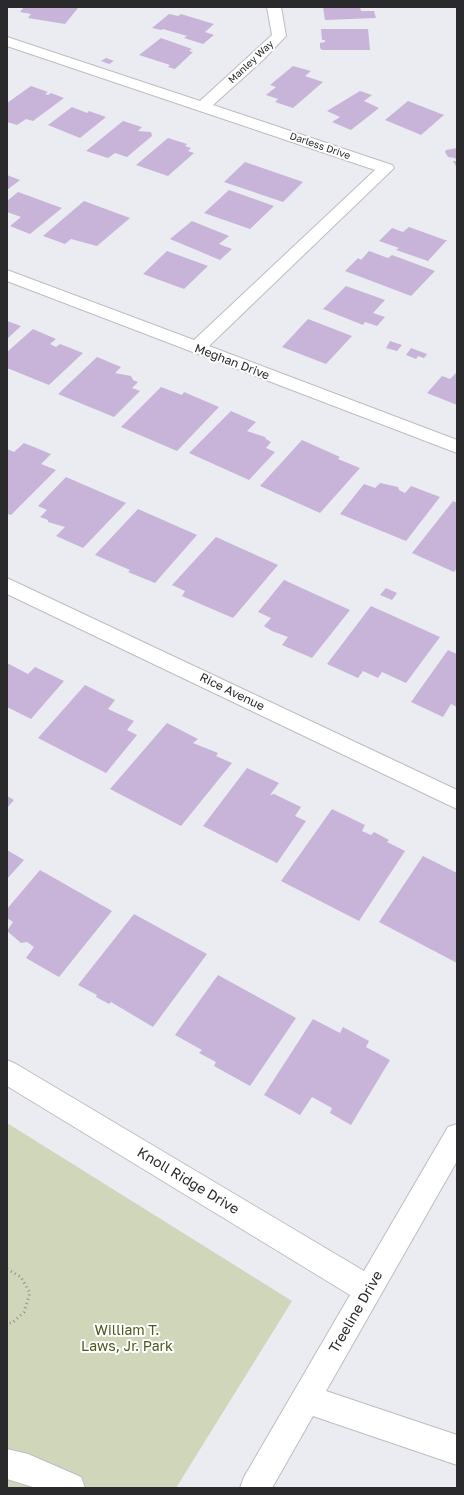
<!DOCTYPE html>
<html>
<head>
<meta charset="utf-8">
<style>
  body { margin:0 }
  #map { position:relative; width:464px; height:1495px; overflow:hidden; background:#ebecf2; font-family:"Golos Text",sans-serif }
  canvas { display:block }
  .frame { position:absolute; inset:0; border:8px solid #2a2a2c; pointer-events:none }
</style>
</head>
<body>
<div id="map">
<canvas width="464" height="1495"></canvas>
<div class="frame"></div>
</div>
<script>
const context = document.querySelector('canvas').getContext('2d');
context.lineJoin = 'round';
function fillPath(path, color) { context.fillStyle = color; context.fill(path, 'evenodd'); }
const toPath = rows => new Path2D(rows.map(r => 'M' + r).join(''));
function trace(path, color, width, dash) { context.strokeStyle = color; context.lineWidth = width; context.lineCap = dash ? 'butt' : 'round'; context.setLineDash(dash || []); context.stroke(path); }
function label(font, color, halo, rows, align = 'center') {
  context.font = font + ' "Golos Text",sans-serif'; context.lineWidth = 4; context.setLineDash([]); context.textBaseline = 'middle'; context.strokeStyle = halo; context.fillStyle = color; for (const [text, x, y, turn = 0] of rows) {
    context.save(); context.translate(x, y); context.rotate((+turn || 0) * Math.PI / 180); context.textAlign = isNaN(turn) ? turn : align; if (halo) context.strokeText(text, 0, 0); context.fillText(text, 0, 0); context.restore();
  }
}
fillPath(toPath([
  [7,1123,292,1301,176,1488,7,1488]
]), '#d0d6b9');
fillPath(toPath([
  [24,7,69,7,78,8,65,24,28,18,31,14,20,12],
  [323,7,360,7,361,11,374,11,376,18,325,20],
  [169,14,178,16,181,14,214,24,205,32,214,35,203,44,184,38,187,36,163,29,161,30,152,28],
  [321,29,368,29,370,50,322,50,320,48,320,43,325,42,325,40,322,40],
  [161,38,192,49,189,51,193,52,175,69,168,67,170,65,139,55],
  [106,58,114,61,109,64,101,61],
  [293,66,311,71,305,76,323,82,293,108,275,102,278,99,266,95,276,87,270,85],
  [31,86,48,92,45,94,48,95,51,93,64,98,33,121,26,119,17,125,7,122,7,103],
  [360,91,372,95,364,101,379,108,351,130,332,122,340,117,327,111],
  [408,101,444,115,421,135,385,120],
  [72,107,87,113,89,111,106,117,80,138,48,125],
  [123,121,142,127,138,131,151,132,152,136,127,157,115,153,108,158,86,151],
  [168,138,187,144,185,146,191,148,188,151,194,153,168,176,136,165],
  [457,148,457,168,453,161,457,161,455,158,448,157,445,152,446,150],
  [245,162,303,182,283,202,224,182],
  [7,175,20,180,7,190],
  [229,190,274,206,250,229,204,213],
  [18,192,62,208,30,234,10,226,21,217,7,212,7,201],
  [84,201,130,218,97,246,71,239,65,244,43,236],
  [192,221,229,236,219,244,232,249,220,260,170,239],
  [409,227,445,240,447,240,428,261,396,250,399,248,379,241,392,228,403,232],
  [167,251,208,266,184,289,143,274],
  [369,251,388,258,392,255,435,271,411,296,345,271,358,258,361,260],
  [346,286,385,300,373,313,385,317,377,326,365,322,363,325,323,309],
  [308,319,352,336,326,364,282,347],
  [7,321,21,326,7,339],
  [33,329,56,339,50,344,56,347,60,344,83,353,49,385,7,368,7,352],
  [390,341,402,345,397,351,386,348],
  [411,348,427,354,424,358,418,356,416,359,406,355],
  [97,357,121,367,115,373,131,376,133,380,138,382,132,388,140,391,114,417,58,394],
  [457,372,457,405,427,393,442,376,450,379],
  [161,387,182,395,184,392,219,407,177,451,121,427],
  [231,411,256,422,247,431,265,437,266,439,271,442,266,448,275,452,249,480,189,453],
  [302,440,340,457,338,459,360,468,320,513,260,486],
  [24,443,51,454,41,464,56,470,11,515,7,514,7,449,14,452],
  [66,477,126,503,83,548,56,536,65,527,48,522,48,520,40,517,47,510,38,506],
  [380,483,398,487,399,490,405,493,411,486,440,497,406,541,340,514,364,484,375,488],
  [453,501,457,503,457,568,454,572,412,553],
  [138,509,197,535,155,583,128,572,130,570,95,555],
  [216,537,278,565,233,618,182,596,185,591,172,585],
  [284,580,350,610,312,658,282,645,288,637,272,631,264,626,271,618,258,612],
  [386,588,397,593,392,600,380,595],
  [371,606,440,637,406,683,382,672,378,678,363,671,358,678,327,664],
  [448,650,457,654,457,707,451,704,443,717,411,702],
  [7,663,28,674,35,667,64,681,31,719,7,707],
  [85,685,115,700,108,709,134,721,127,730,137,735,106,773,38,738],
  [167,723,198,739,193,743,218,753,216,756,232,763,181,826,110,789],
  [247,768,279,783,270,795,274,794,301,807,295,816,306,821,277,863,203,826],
  [7,796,14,800,7,808],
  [332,809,365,825,362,831,371,835,374,832,389,840,387,842,405,851,359,921,281,881],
  [7,850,24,860,7,879],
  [423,856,457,873,457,963,379,922],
  [40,870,112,911,59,977,26,958,34,947,27,942,21,943,7,931,13,922,7,918,7,909],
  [134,914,207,954,153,1027,111,1002,109,1004,96,997,97,995,78,985],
  [218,975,296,1018,250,1086,214,1066,216,1062,199,1053,202,1050,175,1035],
  [313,1019,340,1033,343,1027,369,1041,366,1047,390,1060,351,1125,330,1113,332,1108,312,1097,300,1115,264,1095]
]), '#c7b4d8');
const minor = toPath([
  [267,7,281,7,286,36,262,61,213,105,392,165,394,168,209,346,457,440,457,453,7,281,7,270,194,340,375,170,7,46,7,37,200,101,272,35,267,7],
  [7,578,457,790,457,809,7,594,7,578],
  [7,1060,16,1064,364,1271,448,1127,457,1124,457,1161,326,1391,457,1435,457,1465,313,1416,272,1488,240,1488,244,1477,350,1295,7,1086,7,1060],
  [7,1449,28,1454,81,1477,85,1488,36,1488,7,1479,7,1449]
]);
trace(minor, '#bcbdc2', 2);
trace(toPath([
  [7,1269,21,1277,30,1293,24,1312,12,1323,7,1323]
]), '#8f9094', 3, [1, 3.5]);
fillPath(minor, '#fff');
label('10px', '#2a2a2c', '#fff', [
  ["Manley Way",251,62,-43],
  ["Darless Drive",320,146,19]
]);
label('12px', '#2a2a2c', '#fff', [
  ["Meghan Drive",232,362,21],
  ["Rice Avenue",232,692,26]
]);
label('14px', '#2a2a2c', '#fff', [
  ["Knoll Ridge Drive",188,1181,31],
  ["Treeline Drive",356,1312,-60]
]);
label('14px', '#4f581b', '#fff', [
  ["William T.",127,1331],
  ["Laws, Jr. Park",127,1347]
]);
</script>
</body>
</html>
